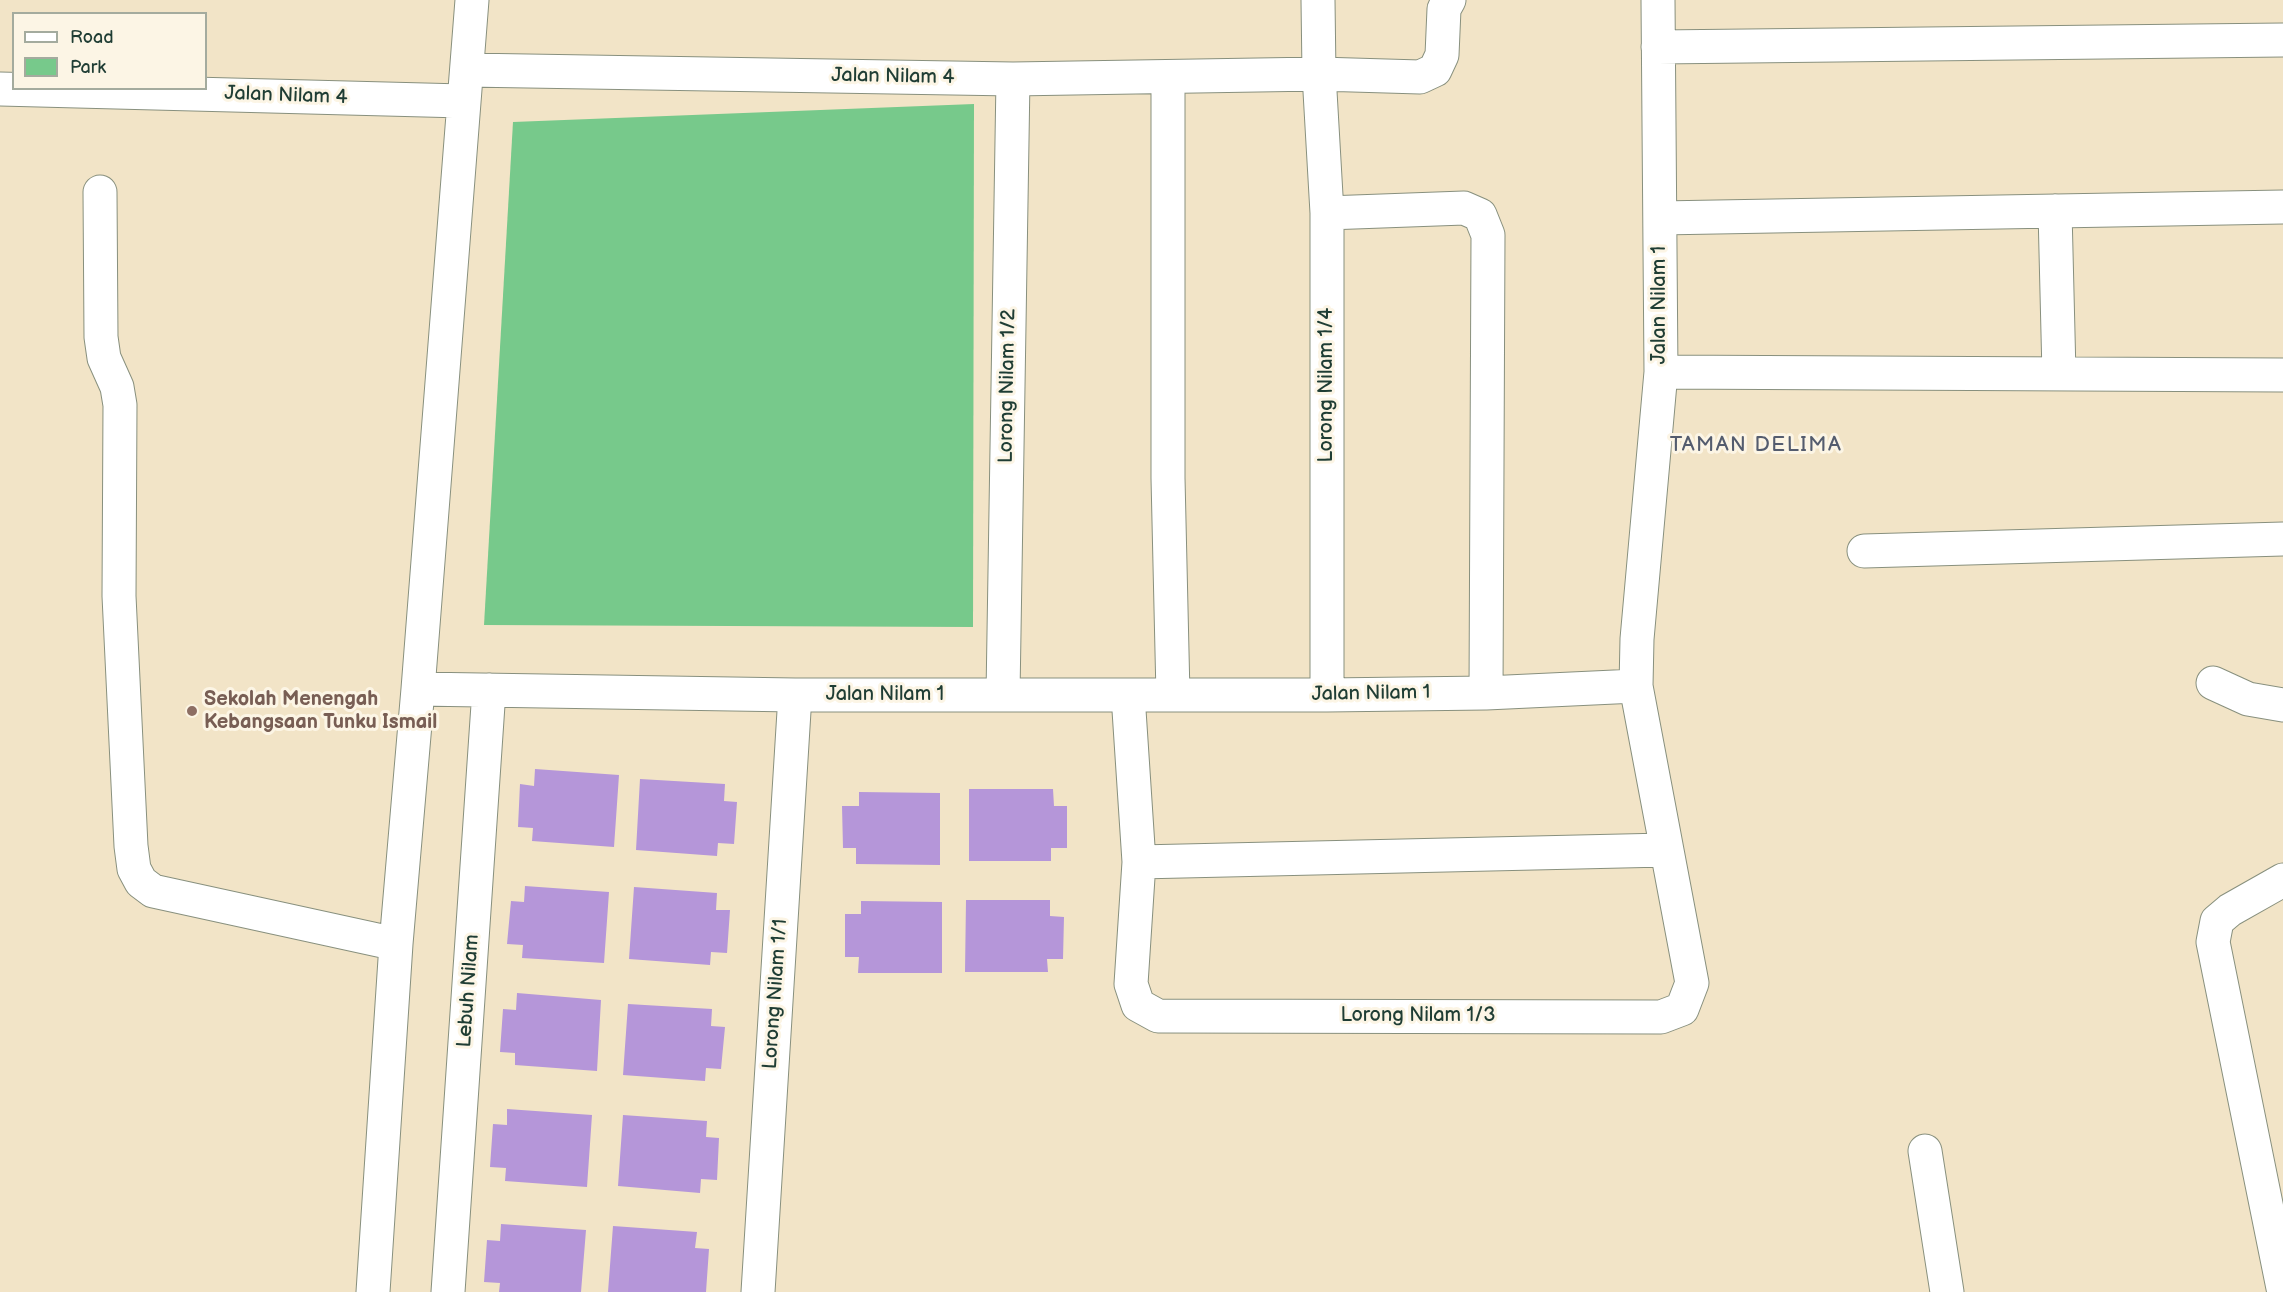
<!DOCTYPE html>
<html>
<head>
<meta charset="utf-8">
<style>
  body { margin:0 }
  #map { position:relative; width:2283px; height:1292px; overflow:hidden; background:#f2e4c7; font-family:"Balsamiq Sans",sans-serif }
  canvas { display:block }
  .legend { position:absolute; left:12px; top:12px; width:195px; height:78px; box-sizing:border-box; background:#fcf5e5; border:2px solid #a4ab9e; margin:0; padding:8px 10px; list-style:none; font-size:18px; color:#1f3d34 }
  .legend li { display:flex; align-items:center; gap:12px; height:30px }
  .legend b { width:30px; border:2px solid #a4ab9e }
</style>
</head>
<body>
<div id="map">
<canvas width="2283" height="1292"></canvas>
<ul class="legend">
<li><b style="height:8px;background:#fff"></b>Road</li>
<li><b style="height:16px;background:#77c98b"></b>Park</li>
</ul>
</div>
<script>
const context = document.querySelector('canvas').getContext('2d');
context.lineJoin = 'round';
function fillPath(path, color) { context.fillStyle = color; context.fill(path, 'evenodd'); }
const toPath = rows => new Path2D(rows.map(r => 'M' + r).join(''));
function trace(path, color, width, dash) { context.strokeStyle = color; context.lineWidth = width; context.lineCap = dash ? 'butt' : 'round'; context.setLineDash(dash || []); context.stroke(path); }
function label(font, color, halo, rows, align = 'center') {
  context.font = font + ' "Balsamiq Sans",sans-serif'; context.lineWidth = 6; context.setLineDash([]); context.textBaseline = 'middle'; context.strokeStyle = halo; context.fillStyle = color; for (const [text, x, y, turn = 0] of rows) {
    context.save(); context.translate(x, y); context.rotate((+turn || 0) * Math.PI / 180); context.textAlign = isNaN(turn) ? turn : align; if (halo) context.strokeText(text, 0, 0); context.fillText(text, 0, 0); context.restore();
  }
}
fillPath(toPath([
  [974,104,973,627,484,625,513,122]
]), '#77c98b');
fillPath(toPath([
  [535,769,619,775,614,847,532,841,533,828,518,827,520,784,534,786],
  [640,779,725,784,724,801,737,802,734,844,718,843,717,856,636,850],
  [969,789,1053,789,1054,806,1067,806,1067,848,1051,848,1051,861,969,861],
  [859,792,940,793,940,865,856,864,856,848,843,848,842,806,859,806],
  [525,886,609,892,604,963,522,958,523,945,507,944,511,901,524,902],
  [634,887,717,893,716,910,730,910,727,953,711,952,710,965,629,959],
  [966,900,1050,900,1050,916,1064,917,1063,959,1047,959,1048,972,965,972],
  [861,901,942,902,942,973,858,973,859,957,845,957,845,914,861,914],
  [517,993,601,1000,597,1071,515,1065,515,1053,500,1052,503,1009,516,1010],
  [628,1004,712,1009,711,1026,725,1027,721,1069,706,1068,705,1081,623,1075],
  [507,1109,592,1115,587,1187,505,1181,506,1168,490,1167,493,1124,507,1125],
  [623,1115,707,1121,706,1137,719,1138,717,1180,701,1179,700,1193,618,1186],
  [501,1224,586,1230,581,1292,499,1292,500,1283,484,1282,487,1240,500,1241],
  [613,1226,697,1232,695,1248,709,1249,706,1292,608,1292]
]), '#b596d9');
const minor = toPath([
  [1318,0,1319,74,1327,213,1327,695],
  [1658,47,2283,40],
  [467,70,1013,79,1319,74,1420,77,1435,70,1442,55,1444,9,1449,0],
  [1168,77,1168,478,1173,695],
  [0,89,463,101],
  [100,192,101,337,104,358,117,387,120,405,119,596,131,846,134,869,141,882,153,891,396,944],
  [2055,211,2059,374],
  [1327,213,1464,208,1480,215,1488,235,1486,693],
  [1660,218,2283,207],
  [1661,372,2283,375],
  [1864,551,2283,539],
  [2213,683,2248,699,2283,705],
  [418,689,795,695,1327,695,1486,693,1636,686],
  [1003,694,1013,79],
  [1128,695,1139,862,1131,984,1138,1005,1158,1016,1661,1017,1682,1009,1692,983,1636,686,1637,639,1661,372,1658,0],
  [1139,862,1666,850],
  [2283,880,2230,910,2217,921,2213,942,2283,1288],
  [1925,1151,1947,1292],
  [373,1292,396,944,418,689,472,0],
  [448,1292,489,690],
  [758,1292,795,695]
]);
trace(minor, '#88907e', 35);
trace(minor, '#fff', 33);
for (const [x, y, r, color] of [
  [192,711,6,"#8d6e63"]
]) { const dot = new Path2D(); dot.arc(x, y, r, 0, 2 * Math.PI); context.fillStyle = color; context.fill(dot); trace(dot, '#fcf5e5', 2); }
label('20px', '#1f3d34', '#fcf5e5', [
  ["Jalan Nilam 4",893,77,1],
  ["Jalan Nilam 4",286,96,2],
  ["Jalan Nilam 1",1660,305,-90],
  ["Lorong Nilam 1/4",1327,385,-90],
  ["Lorong Nilam 1/2",1008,386,-89],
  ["Jalan Nilam 1",1371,694,-1],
  ["Jalan Nilam 1",885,695],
  ["Lebuh Nilam",469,991,-86],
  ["Lorong Nilam 1/1",776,994,-86],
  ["Lorong Nilam 1/3",1418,1016]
]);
label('bold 20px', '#785e54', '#fcf5e5', [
  ["Sekolah Menengah",204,700],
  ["Kebangsaan Tunku Ismail",204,723]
], 'left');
context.letterSpacing = '1.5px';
label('21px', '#545c6e', '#fcf5e5', [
  ["TAMAN DELIMA",1756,446]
]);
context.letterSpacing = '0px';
</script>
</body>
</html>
